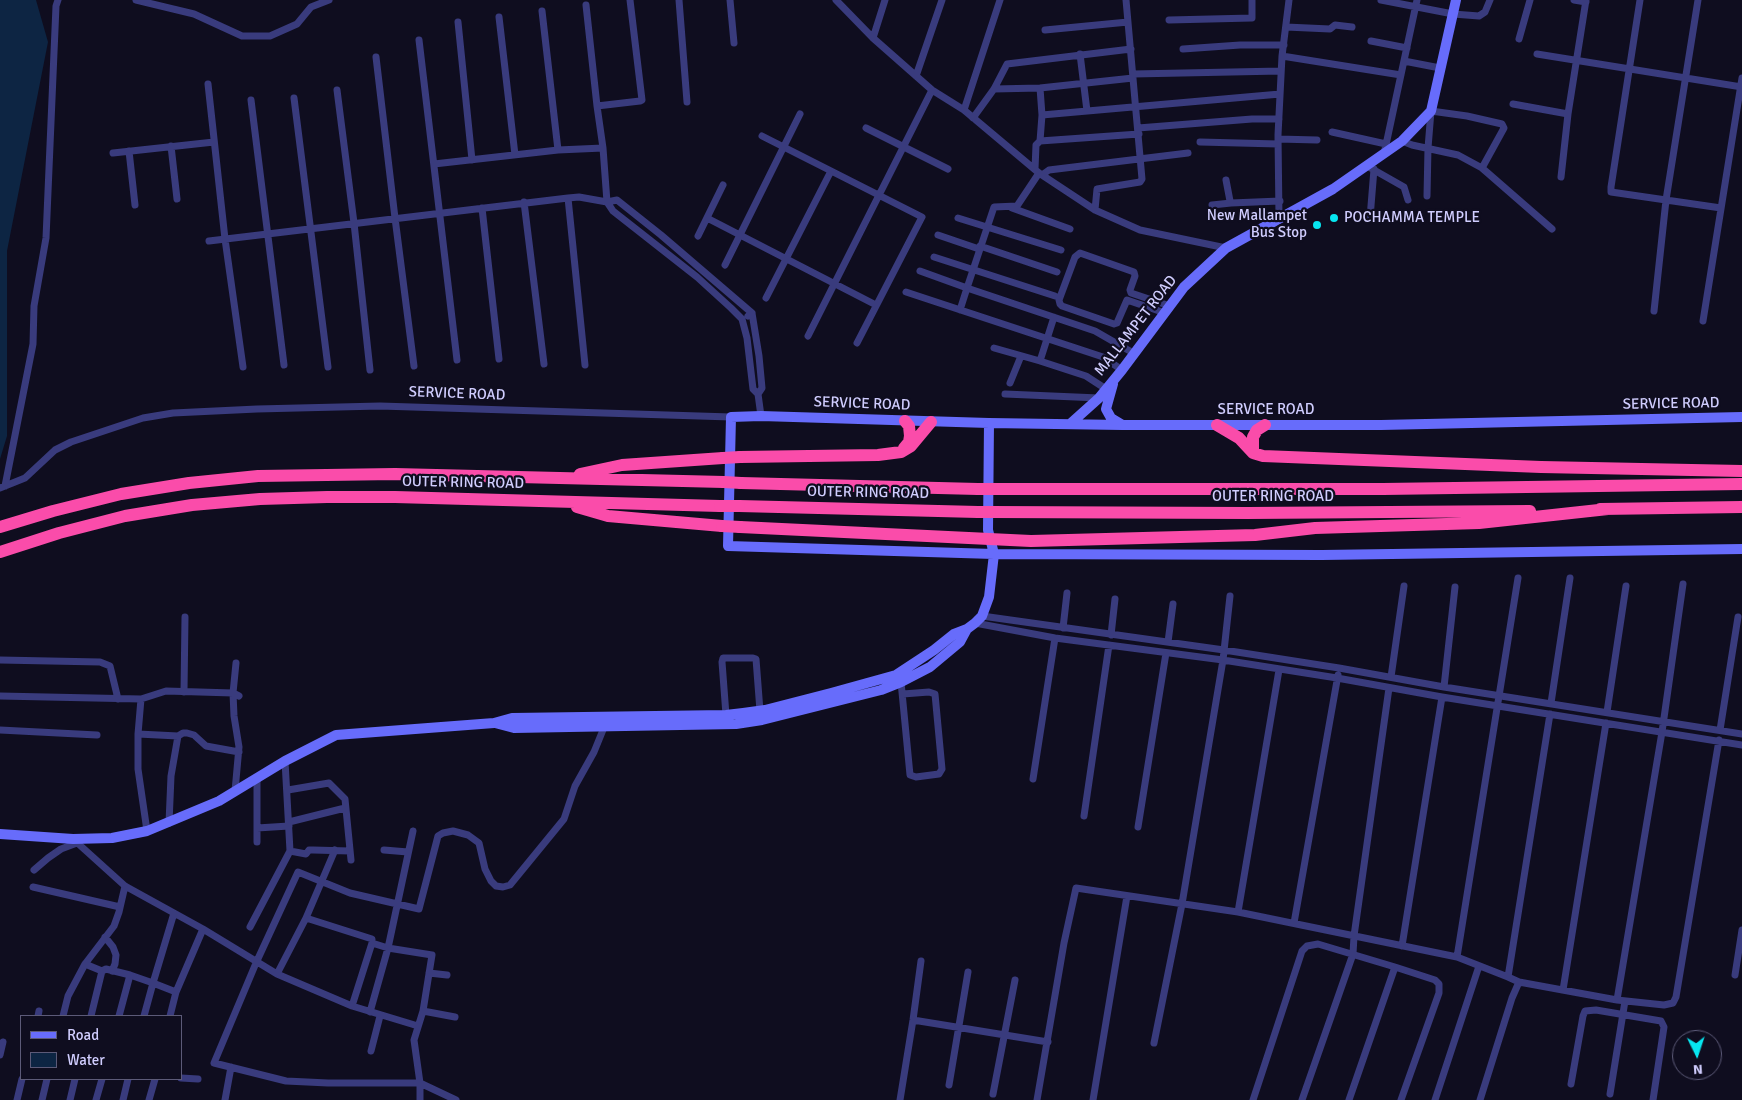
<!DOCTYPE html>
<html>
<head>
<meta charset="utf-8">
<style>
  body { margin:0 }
  #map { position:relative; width:1742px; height:1100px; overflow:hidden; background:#0f0d1f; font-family:Signika,sans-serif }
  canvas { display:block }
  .legend { position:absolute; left:20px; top:1015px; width:162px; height:65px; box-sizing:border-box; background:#0f0d1f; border:1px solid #5c5a78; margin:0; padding:6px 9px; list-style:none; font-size:15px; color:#d0cdfe }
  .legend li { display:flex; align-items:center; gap:10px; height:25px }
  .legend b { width:25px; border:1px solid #5c5a78 }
  .north { position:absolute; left:1672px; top:1030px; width:50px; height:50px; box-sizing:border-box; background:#0f0d1f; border:1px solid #5c5a78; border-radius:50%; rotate:176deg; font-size:14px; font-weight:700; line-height:20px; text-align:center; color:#d0cdfe }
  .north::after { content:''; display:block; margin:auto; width:18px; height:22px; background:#07e6f0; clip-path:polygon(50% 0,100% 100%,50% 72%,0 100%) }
</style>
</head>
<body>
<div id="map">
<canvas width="1742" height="1100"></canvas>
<ul class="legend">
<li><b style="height:6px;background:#676cfb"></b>Road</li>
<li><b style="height:14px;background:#0d2543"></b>Water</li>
</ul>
<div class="north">N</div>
</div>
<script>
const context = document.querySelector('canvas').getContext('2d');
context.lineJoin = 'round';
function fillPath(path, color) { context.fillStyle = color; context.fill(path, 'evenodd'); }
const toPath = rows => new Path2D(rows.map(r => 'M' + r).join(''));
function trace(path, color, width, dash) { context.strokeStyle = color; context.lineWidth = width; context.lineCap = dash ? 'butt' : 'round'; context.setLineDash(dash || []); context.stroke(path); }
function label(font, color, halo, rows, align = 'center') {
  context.font = font + ' Signika,sans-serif'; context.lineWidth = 4.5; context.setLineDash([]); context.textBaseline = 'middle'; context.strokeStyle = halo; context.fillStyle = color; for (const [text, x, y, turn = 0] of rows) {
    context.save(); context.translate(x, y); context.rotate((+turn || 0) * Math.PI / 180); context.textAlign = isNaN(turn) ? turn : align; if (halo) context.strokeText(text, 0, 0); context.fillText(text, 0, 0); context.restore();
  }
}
fillPath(toPath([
  [0,0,36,0,48,42,7,251,7,436,0,459]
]), '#0d2543');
trace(toPath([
  [136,0,194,14,242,36,270,36,297,24,311,7,329,0],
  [679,0,687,102],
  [730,0,734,43],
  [836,0,873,38,932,90,964,110,1039,173,1095,210,1140,230,1226,248],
  [1381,0,1453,14,1479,16,1485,12,1490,0],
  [1574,0,1586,2],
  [1640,0,1611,187,1611,192,1721,208],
  [586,5,597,106,603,148,607,202,613,211,697,277,731,308,742,319,747,338,753,389,758,394,761,416],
  [542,11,558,150],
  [499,17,515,155],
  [1169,20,1252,18,1252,0],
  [458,22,472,160],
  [1286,27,1330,29,1335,25,1352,27],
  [1045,30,1128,22],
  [873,38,885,0],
  [1519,39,1530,0],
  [419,40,457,360],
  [1371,41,1407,48],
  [1183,49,1240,45,1284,45],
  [1080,54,1087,111],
  [1537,54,1742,87],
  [1282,56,1401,75],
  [376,57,395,218,414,366],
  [1404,61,1440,68],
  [1133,74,1281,71],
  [916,76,942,0],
  [208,84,225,239,243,367],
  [994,89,1040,88,1133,78],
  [337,90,354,223,370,370],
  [294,98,328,367],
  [251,100,284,365],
  [1513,104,1568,114],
  [597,106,640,101,642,100,630,0],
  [964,110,1000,0],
  [1042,115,1280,94],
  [973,118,994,89,1007,64,1131,49],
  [866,128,948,169],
  [1138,128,1252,119,1279,119],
  [1332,132,1386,144],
  [762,136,922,217,857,343],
  [1278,139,1317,140],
  [1040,141,1139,134],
  [1402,141,1412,145,1458,155,1482,168,1552,229],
  [1200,142,1278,144],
  [171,146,177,199],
  [129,151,135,205],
  [113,153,214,142],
  [1384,154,1417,0],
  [434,164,558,150,603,148],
  [1367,166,1404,187,1408,200],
  [1035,169,1036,145,1040,141,1042,115,1040,88],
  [1042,175,1049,170,1188,153],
  [1561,177,1568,114,1586,0],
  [1226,180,1230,201,1231,203,1280,201],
  [1427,196,1428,148,1431,111,1467,116,1502,124,1504,128,1482,168],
  [568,198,585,365],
  [524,202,544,364],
  [1212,205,1231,203],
  [482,208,499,359],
  [1012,208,1070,229],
  [1095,210,1097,189,1140,182,1142,179,1126,0],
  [707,218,876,305],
  [958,218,1061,250],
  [1279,218,1278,135,1282,56,1289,0],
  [1370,218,1374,169],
  [938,235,979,249],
  [698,236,723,185],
  [209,241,568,198,579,197,607,202,617,200,661,235,752,313],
  [980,246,1057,272],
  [934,257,1055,296],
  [725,265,800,114],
  [920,271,967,288,994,207,1017,206,1039,173],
  [906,292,1103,357,1122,370],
  [766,298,831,171],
  [960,310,967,288,1095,331,1135,354],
  [1654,311,1666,200,1698,0],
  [1165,313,1127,300,1117,323,1114,324,1062,306,1060,304,1059,300,1075,257,1080,253,1134,272,1135,276,1130,290,1131,293,1170,306],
  [748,316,752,313,759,356,762,388,758,394],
  [1054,317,1040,361,1086,376,1106,389],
  [1703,321,1742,78],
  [808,336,932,90],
  [994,348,1040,361],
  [1010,383,1021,356],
  [1005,394,1099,398],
  [5,486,33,344,34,306,46,238,56,6,58,0],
  [0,488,25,478,55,450,71,442,143,418,173,413,257,409,380,406,731,417],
  [982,616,1224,650,1339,668,1444,687,1742,734],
  [975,623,1055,638,1223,660,1337,678,1442,697,1742,745],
  [1063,628,1067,593],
  [1111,635,1115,599],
  [1168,642,1173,604],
  [0,660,100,662,110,666,118,699],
  [1391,677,1404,586],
  [901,682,910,775,916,777,939,774,942,769,935,694,929,692,903,694],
  [1444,687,1455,587],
  [184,692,185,617],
  [0,696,141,699,166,691,233,693,239,696],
  [141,699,138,734,138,769,147,831],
  [1551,703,1570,578],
  [1607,712,1626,586],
  [1550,714,1508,977,1519,982,1617,1000,1664,1005,1673,1003,1676,997,1719,740],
  [726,715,722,662,723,658,753,658,756,659,760,711],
  [0,730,97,735],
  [1720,730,1738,617],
  [138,734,178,736,183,733,187,733,194,735,206,746,239,752],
  [257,778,257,842],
  [1033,779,1055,638],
  [288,790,329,783,345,799,351,860],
  [235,791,239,747,234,716,233,693,236,663],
  [1084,816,1109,645],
  [289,822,345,808],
  [169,823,171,776,178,736],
  [1138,827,1166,653],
  [257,828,289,826],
  [73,839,125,886,203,929,277,974,352,1006,418,1026],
  [384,850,408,852],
  [290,851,306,854,309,850,313,850,350,851],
  [34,870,48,858,61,849,77,843],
  [33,887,120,907],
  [1238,912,1279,670],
  [306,918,372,939,372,943,388,948,432,955,423,1011,414,1040,420,1083,456,1100],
  [1294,923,1338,675],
  [250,927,290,851,285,761],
  [105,937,113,947,116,955,115,964,112,971],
  [1402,946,1442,697],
  [1457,957,1518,578],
  [85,964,102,971],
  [429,973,447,975],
  [277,974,306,918,335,850],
  [1735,975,1742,930],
  [1563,990,1606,723],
  [1617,1000,1662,732,1683,584],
  [352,1006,372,943],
  [423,1011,455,1017],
  [370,1012,388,948,413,831],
  [38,1016,39,1011],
  [63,1016,68,996,85,964,114,926,119,912,125,886],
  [91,1016,102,971,106,969,130,975],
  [119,1016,130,975,153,983,174,913],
  [144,1016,153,983,176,992],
  [170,1016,176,992,203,929],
  [913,1020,1048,1042],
  [1154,1043,1182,904,1223,660,1230,596],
  [371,1051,380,1016],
  [0,1055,3,1042],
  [181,1078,198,1079],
  [1571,1084,1583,1016,1585,1011,1596,1010,1661,1021,1664,1027,1653,1100],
  [949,1085,968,972],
  [993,1094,1015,980],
  [1610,1094,1625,1001],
  [17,1100,22,1079],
  [42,1100,47,1079],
  [70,1100,75,1079],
  [96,1100,102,1079],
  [123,1100,128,1079],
  [149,1100,155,1079],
  [225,1100,231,1067],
  [420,1100,420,1083,328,1083,286,1081,214,1063,256,963,298,872,350,893,419,909,438,836,443,833,453,831,468,835,479,843,485,869,491,881,496,886,503,887,510,885,564,819,575,786,594,752,605,725],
  [900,1100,913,1020,921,961],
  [1037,1100,1064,943,1076,888,1238,912,1457,957,1508,977],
  [1093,1100,1127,896],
  [1253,1100,1302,951,1307,946,1318,944,1395,967,1435,980,1439,984,1439,993,1401,1100],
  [1302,1100,1353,954,1354,936,1389,688],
  [1349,1100,1395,967],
  [1435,1100,1479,966],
  [1480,1100,1512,998,1519,982]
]), '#393b7d', 7);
trace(toPath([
  [1113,384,1106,409,1111,418,1121,424],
  [1742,417,1381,425,1122,425,989,423,761,416,731,417,728,546,994,554,1322,555,1742,549],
  [1070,424,1099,398,1122,370,1184,287,1226,248,1333,189,1402,141,1431,111,1456,0],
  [495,723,514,728,736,724,762,720,881,690,901,682,930,667,960,642,967,629],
  [0,834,73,839,112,838,147,831,219,801,285,761,336,735,494,723,512,718,726,715,743,713,765,710,831,693,896,675,934,650,954,634,967,629,975,623,982,616,989,597,994,554,988,530,989,423]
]), '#676cfb', 10);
trace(toPath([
  [1217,425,1239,438,1253,453,1263,456,1541,467,1742,471],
  [904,448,909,442,910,436,909,426,905,421],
  [1253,453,1253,437,1257,430,1265,425],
  [740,457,878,455,901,452,911,446,931,422],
  [580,474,622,465,723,458],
  [741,483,978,489],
  [991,489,1383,489,1742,484],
  [739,506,978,512],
  [577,507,608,516,722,526],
  [1600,509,1742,507],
  [990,512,1248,513,1530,511],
  [0,527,53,511,121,494,189,483,258,476,395,474,724,482],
  [740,527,1031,541,1255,535,1315,528,1479,523,1608,509],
  [0,552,59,533,125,516,192,505,260,499,327,497,395,497,720,506]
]), '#fa4caa', 12);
trace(toPath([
  [723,458,740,457],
  [724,482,741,483],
  [978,489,991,489],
  [720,506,739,506],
  [978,512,990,512],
  [722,526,740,527]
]), '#fa4caa', 12);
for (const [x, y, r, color] of [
  [1334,218,5,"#07e6f0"],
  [1317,225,5,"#07e6f0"]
]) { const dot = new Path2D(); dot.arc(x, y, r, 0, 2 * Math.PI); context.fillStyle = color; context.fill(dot); trace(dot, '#0f0d1f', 2); }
label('15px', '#d0cdfe', '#0f0d1f', [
  ["New Mallampet",1307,216],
  ["Bus Stop",1307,233],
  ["POCHAMMA TEMPLE",1344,218,"left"]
], 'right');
label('15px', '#d0cdfe', '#0f0d1f', [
  ["MALLAMPET ROAD",1136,326,-52],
  ["SERVICE ROAD",457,394,2],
  ["SERVICE ROAD",862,404,2],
  ["SERVICE ROAD",1671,404,-1],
  ["SERVICE ROAD",1266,410],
  ["OUTER RING ROAD",463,483,1],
  ["OUTER RING ROAD",868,493,1],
  ["OUTER RING ROAD",1273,497]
]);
</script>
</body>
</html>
